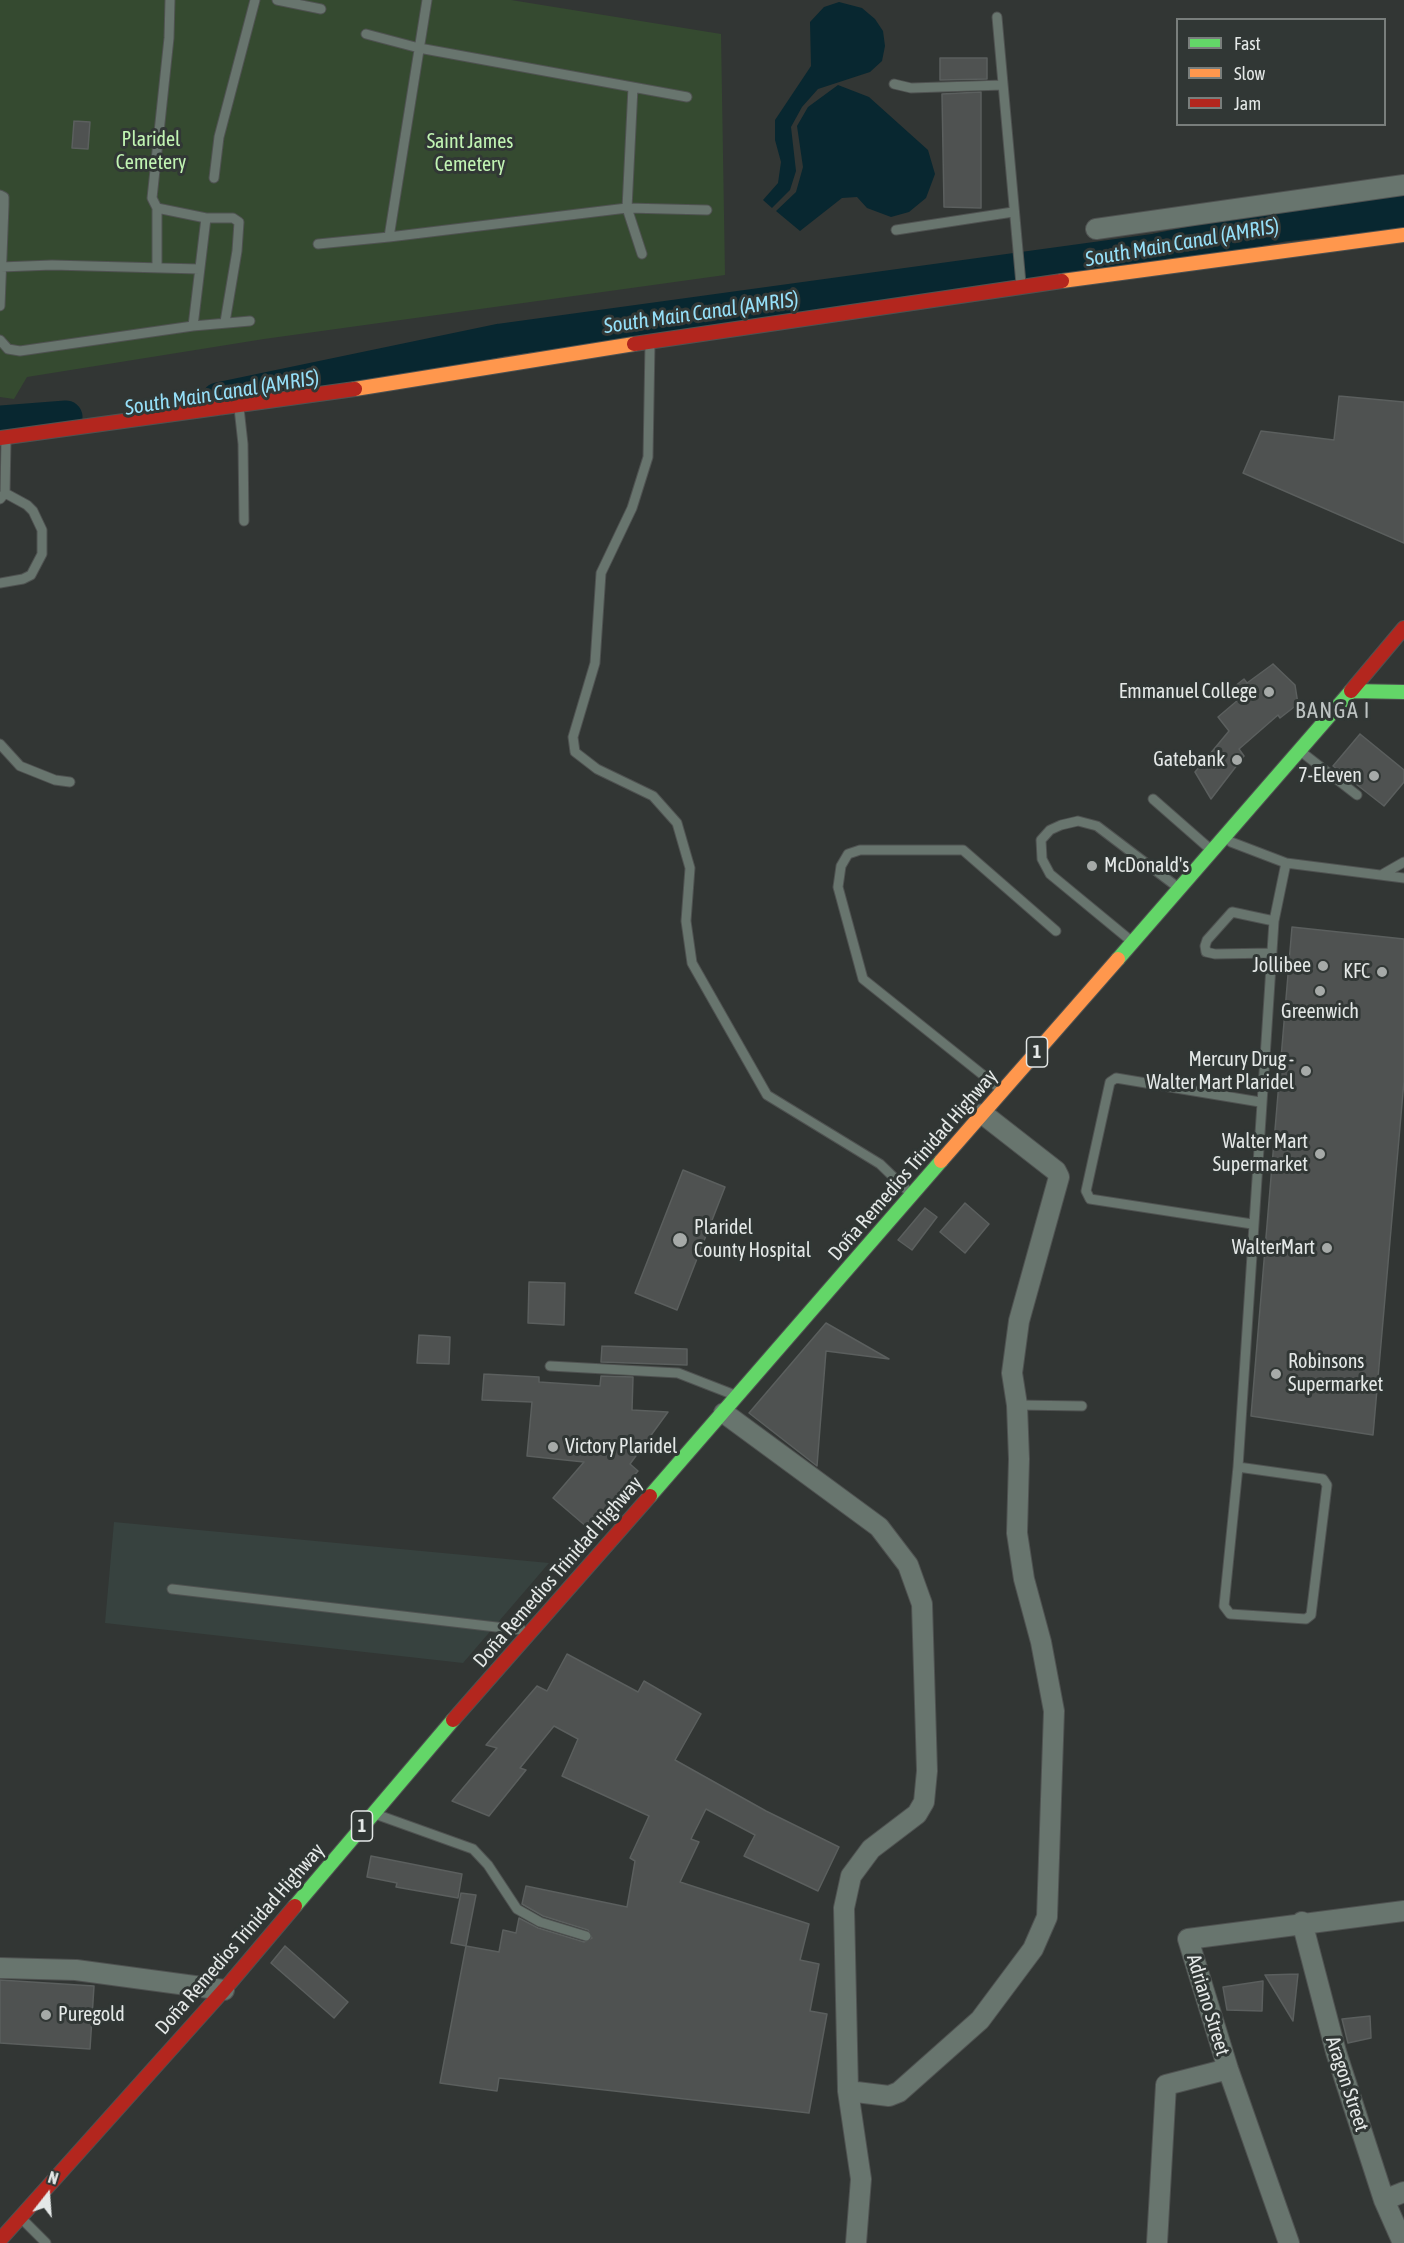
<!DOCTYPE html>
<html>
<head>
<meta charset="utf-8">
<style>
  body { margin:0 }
  #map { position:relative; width:1404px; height:2243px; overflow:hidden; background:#323634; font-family:"Asap Condensed",sans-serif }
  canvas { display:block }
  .legend { position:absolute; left:1176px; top:18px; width:210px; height:108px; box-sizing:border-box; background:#313735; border:2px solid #797e7c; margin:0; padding:8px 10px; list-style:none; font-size:18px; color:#e4e8e7 }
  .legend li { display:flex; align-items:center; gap:12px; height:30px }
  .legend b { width:30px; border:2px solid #797e7c }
  .north { position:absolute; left:18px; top:2165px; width:60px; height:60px; -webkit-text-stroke:4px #313735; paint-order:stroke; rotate:17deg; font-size:16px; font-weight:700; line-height:24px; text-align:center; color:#e4e8e7 }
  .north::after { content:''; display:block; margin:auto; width:21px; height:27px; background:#e4e8e7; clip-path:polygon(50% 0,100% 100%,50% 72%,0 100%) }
</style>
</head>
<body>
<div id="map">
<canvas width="1404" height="2243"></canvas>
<ul class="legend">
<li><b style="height:8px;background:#63d668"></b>Fast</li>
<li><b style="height:8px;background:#ff974d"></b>Slow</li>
<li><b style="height:8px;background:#b3261e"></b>Jam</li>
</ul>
<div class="north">N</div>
</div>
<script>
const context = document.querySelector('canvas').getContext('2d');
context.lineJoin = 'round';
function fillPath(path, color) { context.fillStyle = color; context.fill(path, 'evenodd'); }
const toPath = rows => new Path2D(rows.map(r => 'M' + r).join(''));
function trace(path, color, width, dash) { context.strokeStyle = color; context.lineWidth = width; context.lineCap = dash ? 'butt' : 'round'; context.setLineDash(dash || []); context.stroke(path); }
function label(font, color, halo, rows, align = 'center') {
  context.font = font + ' "Asap Condensed",sans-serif'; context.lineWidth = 6; context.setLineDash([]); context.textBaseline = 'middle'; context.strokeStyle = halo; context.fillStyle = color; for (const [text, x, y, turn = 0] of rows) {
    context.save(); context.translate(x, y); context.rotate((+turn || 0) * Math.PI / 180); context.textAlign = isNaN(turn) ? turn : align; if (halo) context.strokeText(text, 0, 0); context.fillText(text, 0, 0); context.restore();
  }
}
fillPath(toPath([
  [114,1522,549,1563,463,1663,105,1623]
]), '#37423f');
fillPath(toPath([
  [0,0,511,0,721,34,725,275,264,339,27,377,14,399,0,397]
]), '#354a30');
fillPath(toPath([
  [839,2,862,8,875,19,883,31,885,46,882,61,870,72,818,89,802,107,791,127,796,171,790,190,772,208,763,200,778,183,781,162,775,140,775,120,811,66,810,22,824,7],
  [838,85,869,97,928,150,935,174,926,198,909,212,891,217,867,208,857,197,842,198,800,231,776,211,796,192,803,167,797,126,808,107]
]), '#082730');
trace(toPath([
  [218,399,501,340,1156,250,1283,225,1404,212],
  [0,422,66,417]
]), '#082730', 33);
const building = toPath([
  [940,58,987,58,987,79,940,80,940,58],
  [981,92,981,208,944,207,942,94,981,92],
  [74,121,90,122,88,149,72,148,74,121],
  [1339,396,1404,402,1404,543,1243,473,1261,431,1334,440,1339,396],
  [1273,664,1295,685,1298,704,1280,718,1278,715,1239,749,1244,756,1211,799,1195,772,1229,731,1218,717,1238,700,1230,690,1244,679,1247,683,1273,664],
  [1360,734,1404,770,1404,782,1384,806,1333,766,1360,734],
  [1292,927,1404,939,1404,1081,1373,1435,1251,1416,1292,927],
  [683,1170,725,1187,677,1310,635,1293,683,1170],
  [965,1203,989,1224,965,1253,940,1232,965,1203],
  [925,1208,937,1217,912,1250,898,1240,925,1208],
  [529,1282,565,1283,564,1325,528,1323,529,1282],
  [826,1323,889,1359,826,1351,817,1466,749,1413,826,1323],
  [419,1335,450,1337,449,1364,417,1363,419,1335],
  [602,1346,687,1349,687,1365,601,1362,602,1346],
  [484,1374,539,1377,539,1382,600,1386,601,1376,633,1377,632,1410,668,1412,630,1464,638,1471,588,1528,553,1498,584,1462,527,1456,532,1402,482,1400,484,1374],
  [567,1654,638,1692,644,1681,701,1714,675,1760,766,1811,839,1847,818,1891,744,1856,755,1835,706,1809,691,1839,699,1842,680,1882,809,1924,800,1960,819,1964,810,2011,827,2014,809,2113,499,2078,497,2091,440,2083,466,1946,499,1952,503,1930,516,1933,519,1918,538,1928,584,1942,592,1938,588,1930,543,1916,522,1904,526,1886,627,1907,635,1861,630,1858,649,1816,562,1776,578,1739,554,1726,520,1768,526,1770,489,1816,452,1801,497,1748,486,1745,537,1686,547,1691,567,1654],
  [371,1856,462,1874,458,1898,396,1887,397,1883,367,1877,371,1856],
  [461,1893,476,1895,466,1946,451,1943,461,1893],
  [285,1946,348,2002,334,2018,271,1963,285,1946],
  [1298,1974,1293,2021,1265,1975,1298,1974],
  [0,1980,94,1986,90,2049,0,2043,0,1980],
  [1263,1981,1262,2011,1227,2010,1223,1987,1263,1981],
  [1370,2016,1371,2038,1348,2043,1342,2019,1370,2016]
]);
fillPath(building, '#4f5251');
trace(building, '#5b5f5e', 1.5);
const lane = toPath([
  [277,0,321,9],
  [997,17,1021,284],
  [366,34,419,48,687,97],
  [894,84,911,88,1003,85],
  [633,87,627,208,642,254],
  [214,178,219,137,255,0],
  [0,195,4,197,4,205,0,306],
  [157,208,206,218,233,218,239,222,237,251,225,322],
  [896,230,1013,212],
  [389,237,627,208,707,210],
  [318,244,389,237,427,0],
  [1,267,52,265,199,269],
  [157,267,157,208,152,198,169,38,170,0],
  [193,326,206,218],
  [0,340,8,349,20,351,193,326,250,321],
  [650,343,648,457,632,508,601,573,595,663,573,737,575,752,597,769,653,796,677,823,690,868,686,921,692,963,767,1095,880,1164,909,1192],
  [239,408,243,444,244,521],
  [0,499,5,493,6,440],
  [0,583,23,579,31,575,42,554,42,530,33,511,27,505,5,493],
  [0,744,20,766,55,780,70,782],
  [1304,754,1357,795],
  [1153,799,1210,849],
  [1231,842,1286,863,1404,878],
  [1383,874,1404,862],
  [1130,940,1050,874,1042,859,1041,840,1050,830,1061,825,1078,821,1097,826,1176,886],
  [1272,953,1215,954,1206,952,1205,946,1207,940,1232,912,1274,921],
  [998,1087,863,979,838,887,841,866,848,854,860,850,963,850,1056,931],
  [1252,1224,1090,1199,1086,1191,1110,1082,1116,1078,1260,1102],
  [550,1366,678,1373,732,1394],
  [1017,1405,1082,1406],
  [1238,1467,1323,1479,1327,1485,1311,1615,1306,1619,1230,1614,1224,1606,1238,1467,1274,921,1286,863],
  [172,1589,522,1630],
  [378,1815,473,1849,488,1865,517,1909,540,1922,586,1936],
  [24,2221,46,2243]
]);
const street = toPath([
  [1096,229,1404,185],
  [724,1413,879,1527,908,1565,922,1604,927,1771,924,1802,917,1814,871,1849,851,1876,844,1908,848,2091,861,2179,856,2243],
  [1302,1922,1336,2052,1384,2200,1403,2243],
  [0,1968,76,1970,224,1990],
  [848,2091,889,2096,899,2092,980,2020,1033,1949,1047,1917,1054,1711,1041,1642,1024,1579,1017,1533,1019,1459,1017,1405,1012,1373,1019,1321,1059,1177,1056,1171,983,1114],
  [1384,2200,1404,2192],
  [1157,2243,1166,2085,1228,2069],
  [1289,2243,1228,2069,1188,1939,1404,1911]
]);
const fast = toPath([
  [1118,959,1351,691,1404,692],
  [650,1496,941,1161],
  [295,1906,453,1720]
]);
const slow = toPath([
  [1062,281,1404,235],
  [355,389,634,344],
  [941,1161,1118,959]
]);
const jam = toPath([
  [634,344,1062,281],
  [0,438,355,389],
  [1351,691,1404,628],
  [453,1720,650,1496],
  [0,2240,224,1990,295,1906]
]);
trace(lane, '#4f5251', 11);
trace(street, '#4f5251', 22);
trace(fast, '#4f5251', 16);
trace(slow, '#4f5251', 16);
trace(jam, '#4f5251', 16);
trace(lane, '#68756e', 9);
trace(street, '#68756e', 20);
trace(fast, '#63d668', 14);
trace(slow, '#ff974d', 14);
trace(jam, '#b3261e', 14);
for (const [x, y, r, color] of [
  [1269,692,6,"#a6aaa8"],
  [1237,760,6,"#a6aaa8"],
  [1374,776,6,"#a6aaa8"],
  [1092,866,6,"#a6aaa8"],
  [1323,966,6,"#a6aaa8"],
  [1382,972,6,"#a6aaa8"],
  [1320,991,6,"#a6aaa8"],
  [1306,1071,6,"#a6aaa8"],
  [1320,1154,6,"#a6aaa8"],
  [680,1240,8,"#a6aaa8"],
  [1327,1248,6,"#a6aaa8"],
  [1276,1374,6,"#a6aaa8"],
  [553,1447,6,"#a6aaa8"],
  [46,2015,6,"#a6aaa8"]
]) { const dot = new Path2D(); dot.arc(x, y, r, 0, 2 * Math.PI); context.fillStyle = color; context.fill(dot); trace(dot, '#313735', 2); }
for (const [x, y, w] of [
  [1037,1052,21],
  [362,1826,21]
]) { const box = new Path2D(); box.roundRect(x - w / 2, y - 15, w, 30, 4.5); context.fillStyle = '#313735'; context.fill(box); trace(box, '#e4e8e7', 1.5); }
label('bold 18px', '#e4e8e7', null, [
  ["1",1037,1052],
  ["1",362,1826]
]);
label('20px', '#c1f4b3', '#313735', [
  ["Plaridel",151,140],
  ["Cemetery",151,163],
  ["Saint James",470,142],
  ["Cemetery",470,165]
]);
label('20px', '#e4e8e7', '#313735', [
  ["Emmanuel College",1257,692],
  ["Gatebank",1225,760],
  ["7-Eleven",1362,776],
  ["McDonald's",1104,866,"left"],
  ["Jollibee",1311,966],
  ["KFC",1370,972],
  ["Greenwich",1320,1012,"center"],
  ["Mercury Drug -",1294,1060],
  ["Walter Mart Plaridel",1294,1083],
  ["Walter Mart",1308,1142],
  ["Supermarket",1308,1165],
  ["Plaridel",694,1228,"left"],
  ["County Hospital",694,1251,"left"],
  ["WalterMart",1315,1248],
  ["Robinsons",1288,1362,"left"],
  ["Supermarket",1288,1385,"left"],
  ["Victory Plaridel",565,1447,"left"],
  ["Puregold",58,2015,"left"]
], 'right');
label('20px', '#e4e8e7', '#313735', [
  ["Doña Remedios Trinidad Highway",913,1165,-49],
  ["Doña Remedios Trinidad Highway",558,1572,-49],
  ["Doña Remedios Trinidad Highway",240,1939,-49],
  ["Adriano Street",1208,2005,73],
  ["Aragon Street",1347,2084,72]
]);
label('italic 21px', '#95dff8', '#313735', [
  ["South Main Canal (AMRIS)",1182,243,-10],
  ["South Main Canal (AMRIS)",701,313,-8],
  ["South Main Canal (AMRIS)",222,393,-9]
]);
context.letterSpacing = '1.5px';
label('22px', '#bcc2c1', '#313735', [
  ["BANGA I",1333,711]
]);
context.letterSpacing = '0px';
</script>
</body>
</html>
